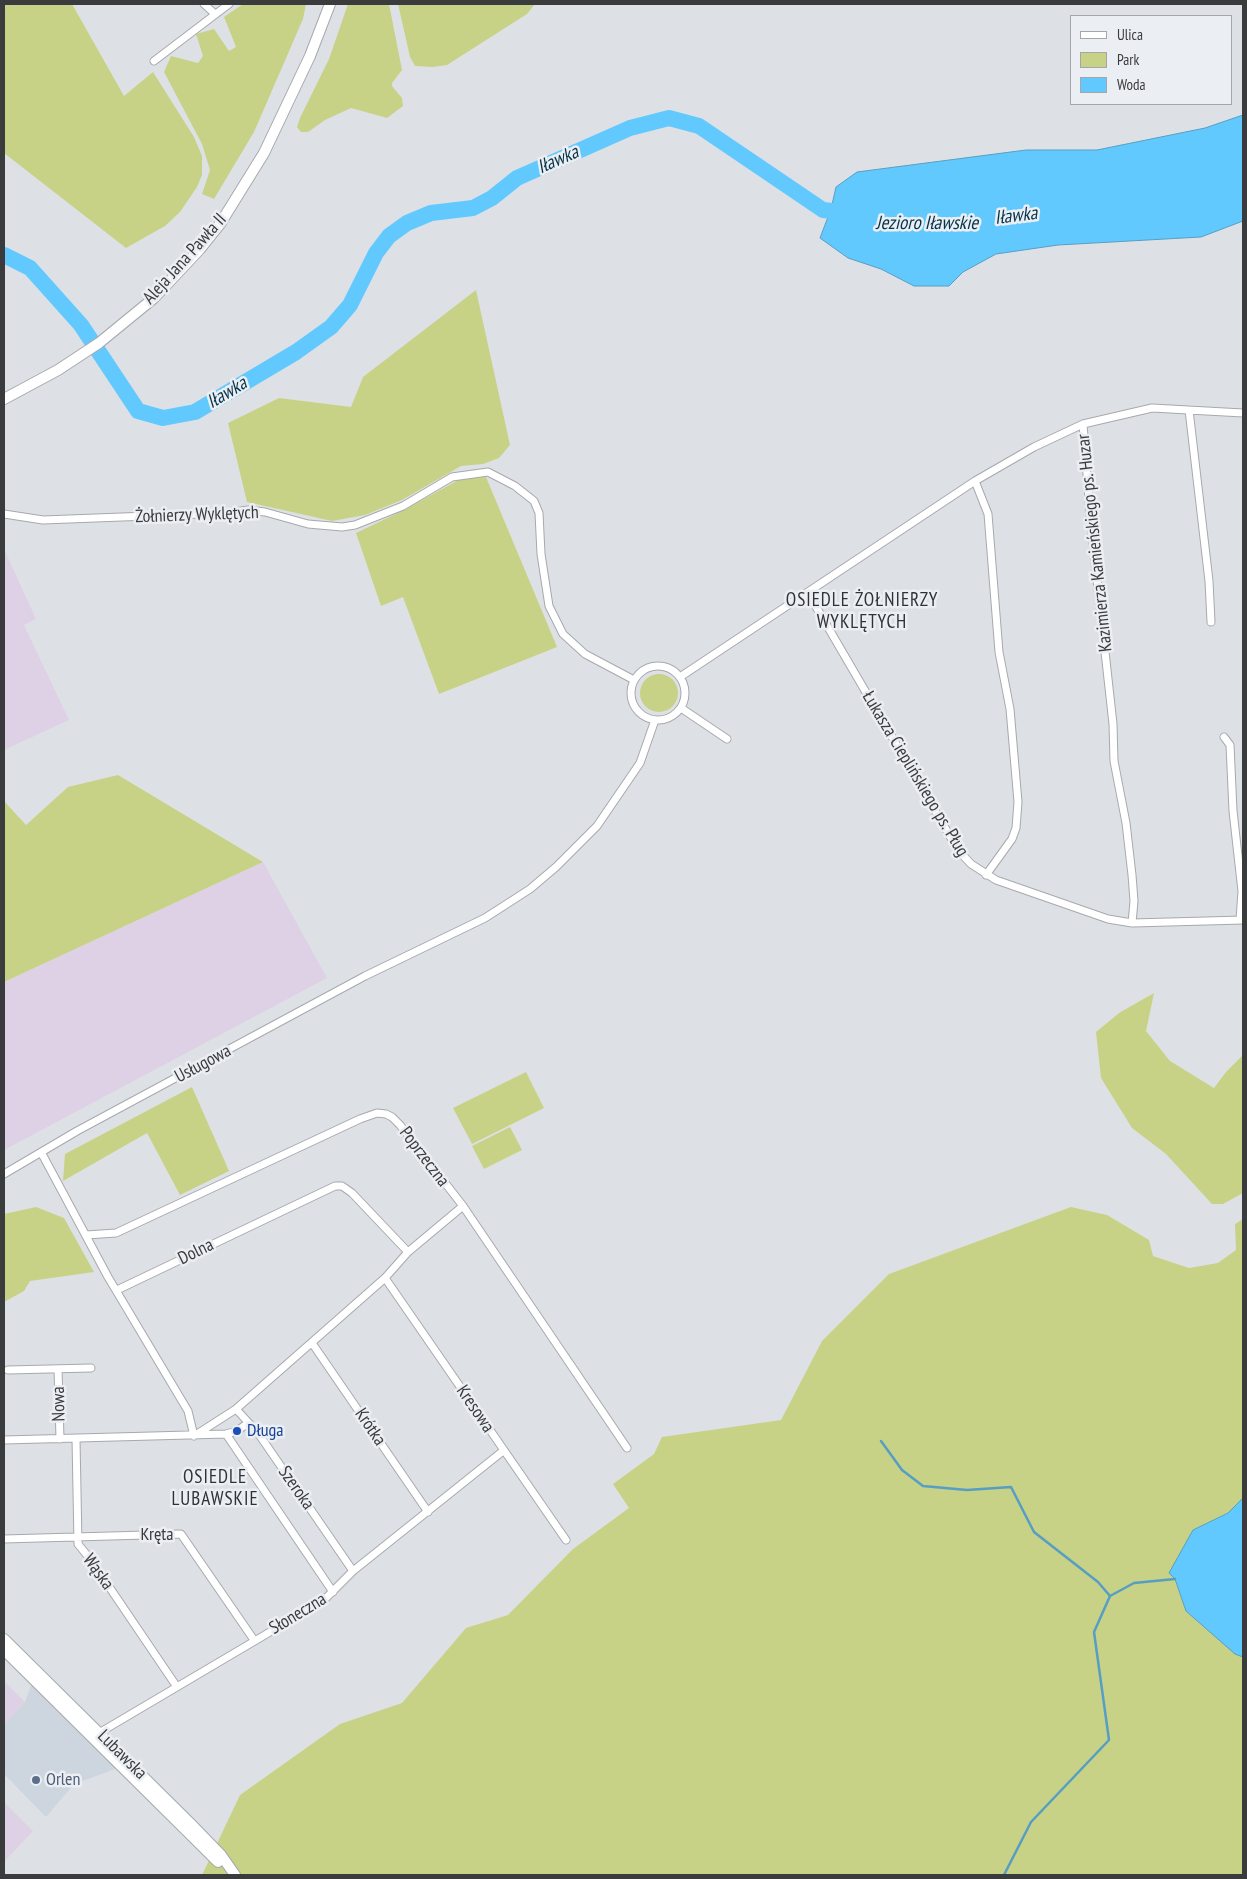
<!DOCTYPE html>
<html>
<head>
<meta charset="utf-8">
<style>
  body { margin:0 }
  #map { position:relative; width:1247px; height:1879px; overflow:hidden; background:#dde1e5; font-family:"PT Sans Narrow",sans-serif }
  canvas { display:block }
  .frame { position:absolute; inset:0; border:5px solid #3a3b3d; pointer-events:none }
  .legend { position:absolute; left:1070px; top:15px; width:162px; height:90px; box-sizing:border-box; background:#ebeef3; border:1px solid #a4a6aa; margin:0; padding:6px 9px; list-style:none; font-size:15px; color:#3a3b3d }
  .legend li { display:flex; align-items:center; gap:10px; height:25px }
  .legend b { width:25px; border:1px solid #a4a6aa }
</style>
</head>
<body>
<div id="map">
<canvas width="1247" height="1879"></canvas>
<div class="frame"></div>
<ul class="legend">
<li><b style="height:6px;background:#fff"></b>Ulica</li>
<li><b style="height:14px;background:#c7d286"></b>Park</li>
<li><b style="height:14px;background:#62c9fe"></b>Woda</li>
</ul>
</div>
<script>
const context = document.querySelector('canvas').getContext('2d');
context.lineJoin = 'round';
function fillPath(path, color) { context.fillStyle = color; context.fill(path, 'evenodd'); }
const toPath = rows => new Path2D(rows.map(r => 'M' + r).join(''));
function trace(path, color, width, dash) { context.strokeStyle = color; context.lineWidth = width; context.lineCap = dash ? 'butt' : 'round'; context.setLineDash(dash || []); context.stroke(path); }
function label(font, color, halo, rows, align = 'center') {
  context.font = font + ' "PT Sans Narrow",sans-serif'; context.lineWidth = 5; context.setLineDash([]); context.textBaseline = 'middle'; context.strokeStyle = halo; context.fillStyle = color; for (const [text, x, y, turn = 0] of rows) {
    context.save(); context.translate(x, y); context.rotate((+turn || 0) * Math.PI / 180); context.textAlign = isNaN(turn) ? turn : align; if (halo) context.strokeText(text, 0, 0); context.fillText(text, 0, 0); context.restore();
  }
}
fillPath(toPath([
  [32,1683,118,1768,74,1784,46,1817,4,1774,4,1724,25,1702]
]), '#cdd5df');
fillPath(toPath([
  [4,549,36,619,24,625,69,720,4,750],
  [263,862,327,978,4,1150,4,982],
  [4,1681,25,1702,4,1724],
  [4,1802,33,1831,4,1862]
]), '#ded1e5');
fillPath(toPath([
  [4,4,72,4,124,96,153,72,194,137,202,156,202,175,197,187,180,212,165,226,126,248,4,153],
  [243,4,306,4,303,19,254,132,214,199,202,194,210,170,202,144,164,72,171,56,198,63,203,56,196,34,214,29,229,51,236,47,224,17],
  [348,4,389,4,402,70,392,83,392,86,402,98,403,106,387,118,351,108,325,120,308,132,301,132,297,127,300,118,329,59],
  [398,4,535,4,527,14,447,65,433,67,415,66,410,57],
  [476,290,510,445,499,458,483,464,461,466,402,500,365,515,332,521,247,502,228,423,279,398,351,407,363,377],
  [486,477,557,647,439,694,403,597,381,606,356,533,404,510,462,478],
  '640 693a19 19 0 1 1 38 0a19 19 0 1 1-38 0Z',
  [118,775,263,862,4,982,4,801,26,825,68,787],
  [1154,993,1146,1031,1170,1061,1214,1088,1226,1072,1243,1055,1243,1193,1223,1204,1212,1204,1166,1154,1132,1128,1101,1078,1096,1032,1119,1013],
  [526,1072,544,1108,472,1144,453,1108],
  [192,1087,229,1171,180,1195,147,1133,63,1181,65,1154],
  [510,1127,522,1150,484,1169,472,1146],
  [36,1207,64,1218,94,1272,30,1281,24,1291,4,1302,4,1214],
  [1071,1207,1107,1215,1149,1240,1153,1256,1189,1268,1218,1263,1236,1250,1235,1224,1243,1219,1243,1498,1228,1513,1193,1530,1175,1579,1186,1611,1243,1657,1243,1875,202,1875,240,1795,340,1724,402,1703,466,1628,508,1615,573,1549,629,1508,613,1484,654,1454,662,1437,781,1420,822,1341,889,1274]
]), '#c7d286');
const water = toPath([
  [1243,115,1243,221,1201,237,1058,245,996,254,963,272,949,286,914,286,881,269,848,258,820,238,831,209,836,187,857,172,1026,150,1097,150,1205,128,1243,115],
  [1243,1498,1243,1657,1235,1654,1186,1611,1175,1579,1169,1573,1193,1530,1228,1513,1243,1498]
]);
fillPath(water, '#62c9fe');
trace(water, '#569ec4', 1);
trace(toPath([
  [881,1441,902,1470,923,1486,967,1490,1011,1487,1034,1532,1098,1582,1110,1596,1134,1583,1175,1579],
  [1004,1875,1031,1822,1109,1740,1094,1632,1110,1596]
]), '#569ec4', 2.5);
trace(toPath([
  [4,255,30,268,81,325,138,411,163,418,195,412,296,352,331,327,350,305,376,253,389,236,407,223,431,213,473,208,492,198,517,178,630,128,669,118,699,126,823,210,853,213]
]), '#62c9fe', 16);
const minor = toPath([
  [204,4,215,14],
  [154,61,229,4],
  [1189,410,1209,581,1211,622],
  [1083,424,1091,525,1113,724,1114,761,1126,823,1132,875,1134,901,1132,923],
  [975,481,988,514,999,652,1010,709,1018,802,1016,828,1012,839,986,875],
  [4,514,43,520,227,513,248,510,265,512,308,524,342,527,355,525,403,506,452,477,488,472,515,486,534,501,539,513,541,554,549,606,563,634,585,654,634,680],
  [808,593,958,850,971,864,996,880,1108,919,1132,923,1243,920],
  '631 693a27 27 0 1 1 54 0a27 27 0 1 1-54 0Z',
  [680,677,975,481,1034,447,1083,424,1152,408,1243,413],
  [681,708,727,739],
  [1224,737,1230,745,1233,811,1242,891,1240,920],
  [41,1152,108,1277,188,1411,194,1436],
  [4,1174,77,1131,365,976,485,918,530,889,556,867,597,826,640,763,655,720],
  [86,1235,116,1233,360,1119,377,1113,386,1114,392,1117,400,1125,463,1206,627,1448],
  [385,1278,566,1540],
  [117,1290,335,1186,342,1186,352,1193,408,1252],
  [312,1343,428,1512],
  [58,1369,60,1439],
  [8,1370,91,1368],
  [236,1409,258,1433,353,1571],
  [226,1434,333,1592],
  [194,1436,236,1409,385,1278,408,1252,463,1206],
  [76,1439,78,1544,91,1560,177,1687],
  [4,1440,226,1434,237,1431,248,1423],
  [4,1539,181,1534,254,1640],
  [99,1733,324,1600,353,1571,503,1451]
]);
const secondary = toPath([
  [4,399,58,370,99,343,154,298,200,249,220,224,264,153,310,56,330,4],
  [4,1639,191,1824,221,1855,235,1875],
  [4,1650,218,1862]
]);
trace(minor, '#a6a9ad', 9);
trace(secondary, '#a6a9ad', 12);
trace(minor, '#fff', 7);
trace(secondary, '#fff', 10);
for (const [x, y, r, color] of [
  [237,1431,5,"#1a4fb4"],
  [36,1780,5,"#5c6f8a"]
]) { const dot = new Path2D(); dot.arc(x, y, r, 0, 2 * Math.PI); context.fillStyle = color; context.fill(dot); trace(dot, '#ebeef3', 2); }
label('18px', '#3a3b3d', '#ebeef3', [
  ["Aleja Jana Pawła II",185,259,-48],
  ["Żołnierzy Wyklętych",197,515,-2],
  ["Kazimierza Kamieńskiego ps. Huzar",1095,543,-96],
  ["Łukasza Cieplińskiego ps. Pług",915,774,59],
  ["Usługowa",203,1064,-28],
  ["Poprzeczna",424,1157,53],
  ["Dolna",196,1252,-26],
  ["Nowa",59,1404,-91],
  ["Kresowa",475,1409,56],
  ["Krótka",370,1427,56],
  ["Szeroka",296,1488,55],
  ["Kręta",157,1535],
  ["Wąska",98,1572,54],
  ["Słoneczna",298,1614,-31],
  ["Lubawska",122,1755,45]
]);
label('18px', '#164399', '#ebeef3', [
  ["Długa",247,1431]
], 'left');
label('18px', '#4e5e75', '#ebeef3', [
  ["Orlen",46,1780]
], 'left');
label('italic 19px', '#05354a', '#ebeef3', [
  ["Iławka",558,160,-24],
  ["Iławka",1016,216,-7],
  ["Jezioro Iławskie",927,224],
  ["Iławka",227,393,-31]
]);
context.letterSpacing = '1px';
label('19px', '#303336', '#ebeef3', [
  ["OSIEDLE ŻOŁNIERZY",862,601],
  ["WYKLĘTYCH",862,623],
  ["OSIEDLE",215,1478],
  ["LUBAWSKIE",215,1500]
]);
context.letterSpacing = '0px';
</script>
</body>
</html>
